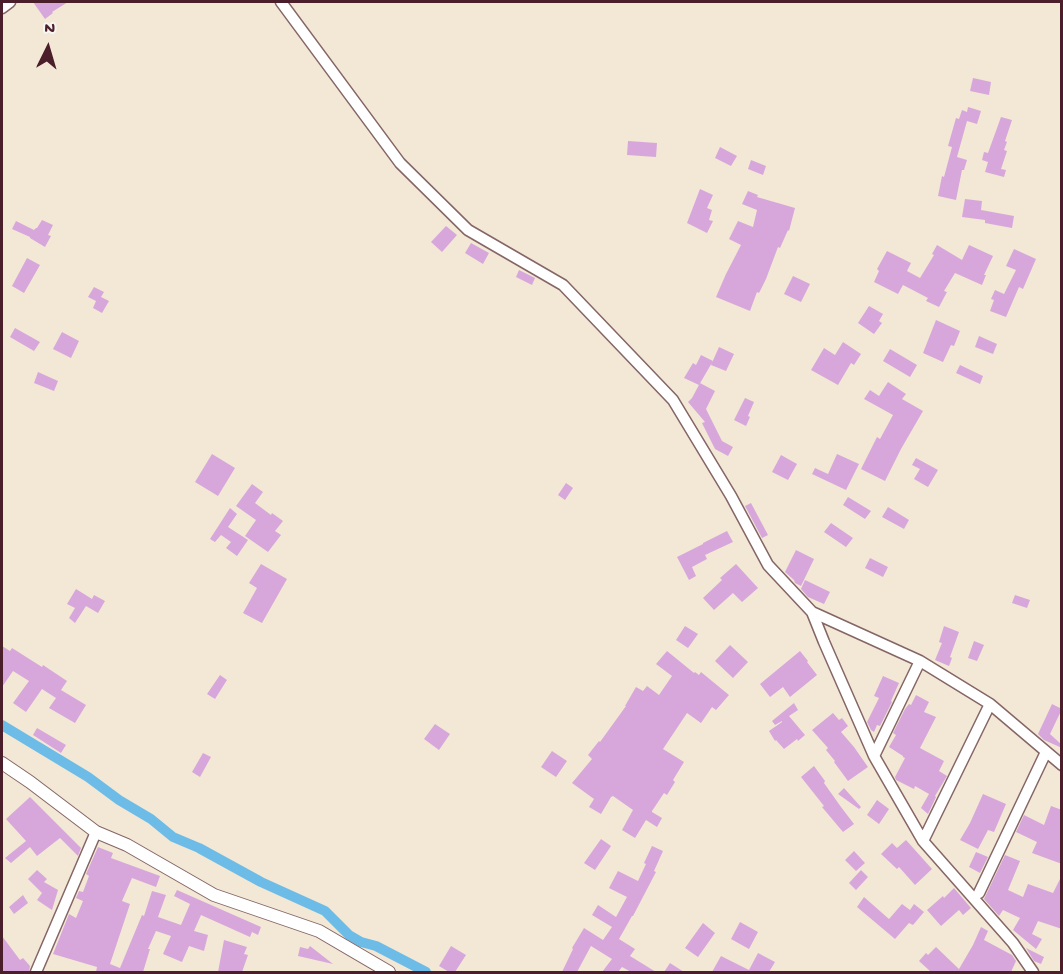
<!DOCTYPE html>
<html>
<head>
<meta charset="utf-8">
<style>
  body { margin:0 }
  #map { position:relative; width:1063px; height:974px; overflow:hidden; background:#f2e8d5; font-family:"Gochi Hand",sans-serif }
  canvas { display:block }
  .frame { position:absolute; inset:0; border:3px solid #4a1f2b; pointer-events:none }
  .north { position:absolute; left:18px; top:18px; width:60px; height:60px; -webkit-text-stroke:4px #f6f6f2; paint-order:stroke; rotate:5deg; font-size:16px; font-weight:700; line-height:24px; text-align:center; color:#4a1f2b }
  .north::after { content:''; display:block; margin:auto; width:21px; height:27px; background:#4a1f2b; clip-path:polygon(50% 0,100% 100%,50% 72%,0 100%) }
</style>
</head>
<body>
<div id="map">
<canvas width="1063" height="974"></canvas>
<div class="frame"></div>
<div class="north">N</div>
</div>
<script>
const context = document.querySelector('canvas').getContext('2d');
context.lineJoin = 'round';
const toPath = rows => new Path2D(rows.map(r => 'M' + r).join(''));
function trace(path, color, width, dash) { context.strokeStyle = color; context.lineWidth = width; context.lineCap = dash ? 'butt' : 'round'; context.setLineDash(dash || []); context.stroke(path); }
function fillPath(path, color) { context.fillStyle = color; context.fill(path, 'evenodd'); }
trace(toPath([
  [2,725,88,777,119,800,151,819,173,837,199,848,261,882,325,911,349,935,361,942,376,946,426,972]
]), '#6cbce7', 10);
fillPath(toPath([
  [33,2,68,2,52,12,53,13,45,19],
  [973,78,991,82,989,95,970,91],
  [968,107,981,111,977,124,967,121,957,157,967,160,964,170,962,170,956,200,938,196,942,176,944,177,952,147,948,146,956,118,959,119,962,110,967,112],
  [1001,117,1012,120,1005,141,1007,142,1004,150,1007,151,1001,169,1006,170,1004,177,985,172,988,162,982,160,984,152,988,153],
  [628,141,657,143,656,157,627,155],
  [720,147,737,156,731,166,715,158],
  [751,160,766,166,763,175,748,169],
  [700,189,713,195,707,208,712,210,709,220,713,221,707,233,687,223],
  [748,191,758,195,757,197,795,208,789,231,788,230,780,248,778,247,766,279,759,293,757,292,750,311,716,297,726,274,741,245,729,239,738,221,753,227,757,210,742,204],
  [965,199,982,201,981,210,1014,216,1012,228,985,223,985,220,962,217],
  [42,220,53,225,48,235,51,236,45,247,30,238,30,237,12,229,16,221,34,230,36,228,37,228],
  [446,226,457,235,442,252,431,242],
  [471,243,489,253,483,264,465,253],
  [937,245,962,260,969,245,993,256,984,275,986,275,982,285,955,273,944,291,947,292,939,307,926,301,928,298,903,285,898,294,874,282,879,271,877,269,887,251,911,263,907,271,920,278,934,255,932,254],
  [1014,249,1036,259,1023,289,1019,287,1006,317,990,311,994,300,991,299,995,290,1004,294,1016,270,1006,266],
  [27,258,40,265,24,293,12,286],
  [519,270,535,278,532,285,516,277],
  [793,276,810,284,801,302,784,294],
  [94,287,104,292,101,297,109,301,102,313,93,308,96,301,88,297],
  [869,306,883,314,879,321,882,323,874,334,858,323],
  [936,320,960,331,954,346,951,345,943,362,923,353],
  [15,328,40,342,34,351,10,337],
  [62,332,79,341,71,358,53,349],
  [979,336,997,344,993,354,975,347],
  [843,342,861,354,854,365,851,363,838,385,811,370,824,348,835,355],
  [719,347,734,354,726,371,711,365],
  [890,349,917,365,910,377,883,361],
  [701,355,713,361,699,385,684,378,693,363,696,365],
  [960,365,983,376,980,384,956,373],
  [38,372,58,381,54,391,34,383],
  [888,382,906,394,902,399,923,411,901,449,885,481,861,469,877,437,880,439,893,415,864,399,870,390,879,396],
  [700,383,715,391,706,409,722,441,733,447,728,456,715,449,702,423,705,422,688,402,692,398],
  [745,398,754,402,748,416,750,417,746,426,734,420],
  [212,454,235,468,218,496,195,482],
  [837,454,859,464,846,490,812,474,815,468,828,474],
  [781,455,797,464,788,480,772,472],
  [916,458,938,470,928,487,914,479,920,469,912,465],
  [566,483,573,488,565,500,558,495],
  [252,484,263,492,255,503,271,515,272,513,283,521,275,531,281,535,268,552,245,536,256,520,236,506],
  [848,497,871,511,865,519,843,505],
  [751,503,768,535,762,538,745,506],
  [888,507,909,520,904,529,882,517],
  [230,508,237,514,228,527,248,540,237,556,226,548,231,542,221,535,215,542,210,539],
  [831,523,853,538,846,547,824,532],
  [727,531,733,542,705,555,707,559,692,567,696,576,689,580,677,557,703,544,703,543],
  [796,550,814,559,801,586,795,583,794,580,785,572],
  [870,558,888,567,883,577,865,568],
  [261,564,287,579,262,623,243,613,257,588,249,583],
  [736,564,758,588,742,602,733,593,714,610,703,598,722,580,720,578],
  [805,580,830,592,824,604,808,597,801,589],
  [76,589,92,599,94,595,105,601,98,613,86,606,75,623,69,618,75,608,67,604],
  [1015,595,1030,600,1027,608,1012,603],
  [685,626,698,634,688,648,676,640],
  [944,626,959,632,950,657,952,658,949,666,935,660,942,643,939,642],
  [974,641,984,645,977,661,968,658],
  [730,645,748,662,733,678,715,661],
  [2,646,10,651,12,648,42,667,43,665,67,681,61,690,86,705,75,723,49,708,56,698,42,689,26,712,13,703,29,681,13,671,2,687],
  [667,651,694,673,695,672,699,675,701,672,729,695,716,710,712,707,701,723,687,713,663,749,684,762,673,780,675,782,667,795,664,793,652,811,652,812,662,818,657,827,646,820,635,838,622,830,633,810,613,796,611,797,601,814,589,807,594,799,572,783,592,759,588,755,599,741,600,742,626,706,625,706,636,687,643,691,647,686,659,695,672,676,656,664],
  [800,651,808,661,807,662,817,675,790,697,783,687,770,697,760,684],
  [220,675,227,680,215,699,207,694],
  [883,676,899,683,891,701,892,702,880,726,877,725,874,732,871,730,867,722,879,698,874,696],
  [916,695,929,702,924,712,936,717,920,748,944,761,939,771,947,776,935,796,936,797,928,814,921,808,929,794,915,786,914,789,896,780,895,777,905,758,903,757,903,756,889,747,896,735,893,733,905,709,909,704,911,705],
  [794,703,798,710,789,716,805,735,798,741,797,739,784,749,776,740,775,741,769,731,782,722,782,721,775,725,772,721],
  [1052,704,1062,709,1050,734,1062,745,1062,748,1044,740,1038,734],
  [833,713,839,720,842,718,848,726,841,732,854,747,868,767,848,781,834,762,835,761,826,750,828,748,812,730],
  [435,724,450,734,439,750,424,739],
  [37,728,66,745,61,753,33,735],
  [552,751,567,761,556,777,541,767],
  [203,753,211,757,200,777,192,772],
  [814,766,825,781,824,783,841,807,854,824,843,832,822,807,824,806,801,777],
  [844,788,861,807,859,809,838,794],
  [983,794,1006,804,994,832,988,830,978,849,960,840,970,823],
  [30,797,81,848,78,856,60,838,37,856,30,847,11,863,5,858,26,841,6,819],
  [877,800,889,809,879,824,867,815],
  [1051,806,1062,810,1062,864,1032,853,1037,842,1016,832,1024,815,1044,825],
  [601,839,611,846,595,870,584,863],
  [906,840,932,869,915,885,899,867,897,869,881,854,892,843,897,848],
  [652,846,663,851,654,871,656,872,633,916,632,916,619,939,635,949,630,956,656,972,631,972,622,967,618,972,602,972,612,959,591,946,577,972,562,972,573,949,572,948,584,928,603,940,612,927,592,915,598,905,616,917,627,897,609,888,618,871,638,881,646,864,644,863],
  [98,847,113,853,111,858,160,876,156,887,132,878,122,901,130,904,110,964,120,968,142,915,144,916,152,891,166,895,158,917,181,925,190,904,174,896,177,890,261,927,258,935,252,932,250,937,201,915,194,931,208,935,204,951,189,946,182,962,163,954,171,936,156,931,148,949,150,949,143,972,96,972,97,967,53,954,69,914,76,918,83,901,76,898,79,891,83,892,89,876,86,874],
  [854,851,865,863,856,871,845,860],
  [976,852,988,857,980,873,969,867],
  [1005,855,1020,861,1008,890,1023,897,1028,884,1053,893,1062,875,1062,929,1038,921,1032,934,1042,939,1036,949,1013,930,1020,918,1003,910,999,916,984,899],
  [37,870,47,879,44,882,58,890,52,910,37,900,42,893,28,879],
  [861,870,868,877,856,890,849,883],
  [954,888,971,908,963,915,959,910,941,926,927,910,943,896,944,898],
  [23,895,28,903,14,914,9,907],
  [864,897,889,919,902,904,910,910,914,904,924,912,913,925,909,923,895,939,857,907],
  [740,922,758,932,749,949,731,939],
  [703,923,715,933,698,957,685,948],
  [981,927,988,931,984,940,1012,955,1016,961,1011,972,931,972,919,961,926,953,928,955,936,947,959,969,973,945],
  [2,936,20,960,23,958,30,966,29,972,2,972],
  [224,940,247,947,244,954,248,955,242,972,218,972],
  [310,946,333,964,298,956,300,947,308,949],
  [451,946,466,955,455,972,449,972,439,966],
  [1026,948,1044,957,1041,964,1034,961],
  [758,953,775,962,769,972,712,972,721,956,749,970],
  [670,963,684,972,664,972]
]), '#d7a7dc');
const minor = toPath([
  [281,2,400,163,468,230,563,285,673,400,731,496,768,565,812,612,920,661,990,704,1062,765],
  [2,8,10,2],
  [812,612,824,642,874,756,923,841,1013,943,1033,972],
  [874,756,920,661],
  [923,841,990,704],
  [979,893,1046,752],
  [36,972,96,832]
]);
const major = toPath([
  [2,763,30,782,96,832,127,845,214,895,319,931,389,972]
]);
trace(minor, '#856566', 13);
trace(major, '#856566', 14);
trace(minor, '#fff', 10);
trace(major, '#fff', 12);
</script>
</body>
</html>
